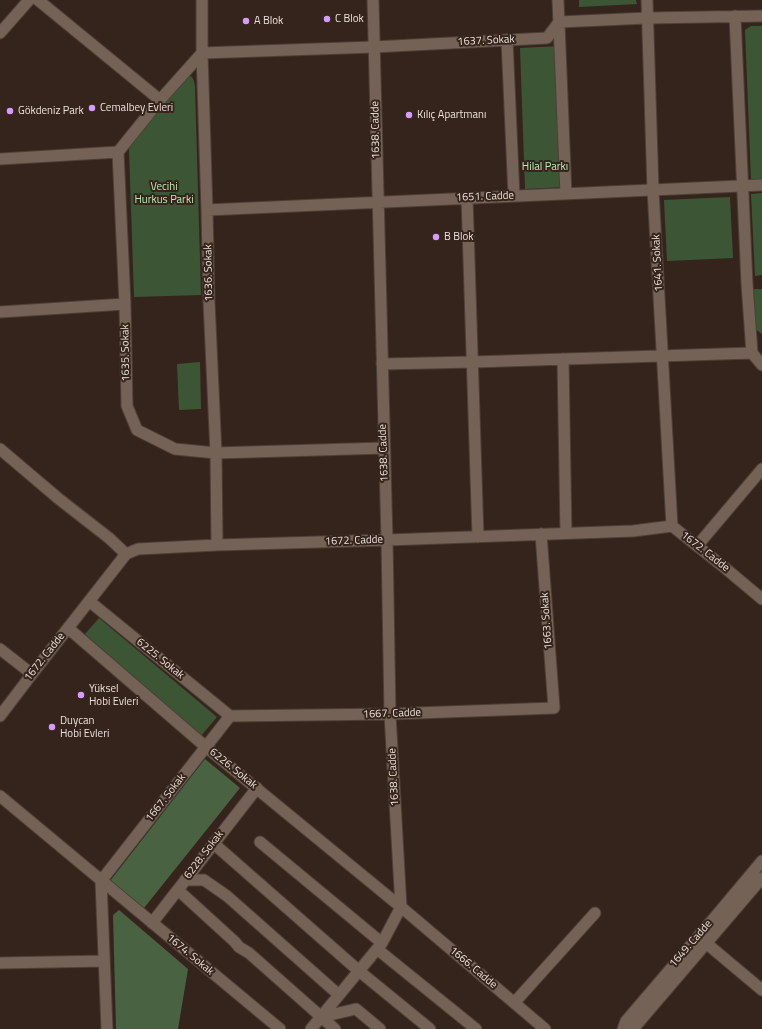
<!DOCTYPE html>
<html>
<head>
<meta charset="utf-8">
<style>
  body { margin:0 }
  canvas { display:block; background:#35241b }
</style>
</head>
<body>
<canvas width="762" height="1029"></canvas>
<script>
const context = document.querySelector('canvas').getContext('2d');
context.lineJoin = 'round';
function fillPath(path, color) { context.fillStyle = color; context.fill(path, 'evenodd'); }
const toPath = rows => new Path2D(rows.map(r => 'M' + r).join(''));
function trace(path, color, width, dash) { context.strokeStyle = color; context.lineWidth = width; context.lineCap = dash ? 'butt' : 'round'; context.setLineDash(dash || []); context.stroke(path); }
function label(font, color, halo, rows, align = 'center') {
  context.font = font + ' "Titillium Web",sans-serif'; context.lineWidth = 4; context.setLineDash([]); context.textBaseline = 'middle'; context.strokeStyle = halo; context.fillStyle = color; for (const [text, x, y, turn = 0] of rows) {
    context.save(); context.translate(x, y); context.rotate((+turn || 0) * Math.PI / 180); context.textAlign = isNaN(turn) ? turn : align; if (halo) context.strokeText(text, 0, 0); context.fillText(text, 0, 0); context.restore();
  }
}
fillPath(toPath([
  [579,0,636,0,637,4,579,7],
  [751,26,762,26,762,179,751,180,745,30],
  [560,46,566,187,525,189,520,48],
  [187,74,192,77,194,81,195,87,201,295,134,297,129,150,130,144],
  [762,193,762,275,755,276,751,194],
  [730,197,733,258,667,261,664,200],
  [754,289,762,289,762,334,755,329],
  [200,362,201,409,179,410,177,364],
  [99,618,217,717,201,736,85,634]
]), '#3c5535');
fillPath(toPath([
  [205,759,240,788,144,908,110,881],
  [119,910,188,969,178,1029,116,1029,113,915]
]), '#496342');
const minor = toPath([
  [38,0,160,100],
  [202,0,202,53,207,210,209,302,216,453,217,545],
  [373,0,387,540,390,714,401,907],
  [558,0,566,194],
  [647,0,653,190,672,526],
  [735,16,747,284,752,353,762,365],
  [0,33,29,0],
  [507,40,514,196],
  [0,159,118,152],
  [467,198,478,537],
  [207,210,762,185],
  [0,312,125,304],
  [563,359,566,533],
  [382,364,473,362,752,353],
  [384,448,216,453,175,449,137,430,127,406,125,304,118,152,160,100,202,53,374,47,547,38,559,22,647,18,762,16],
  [0,449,59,499,109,538,126,554],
  [697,546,762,469],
  [89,601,230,716],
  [68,628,206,747,401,907,545,1029],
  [0,649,32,674],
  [0,716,32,674,126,554,138,549,217,545,387,540,633,531,672,526,725,568,762,599],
  [230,716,390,714,554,708,541,534],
  [0,796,280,1029],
  [260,842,382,943],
  [213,843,359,971,430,1029],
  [185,880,204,880,227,896,339,995],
  [101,881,230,716],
  [101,881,107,1029],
  [178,890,235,942,239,947,249,953,335,1029],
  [152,923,257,788],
  [706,943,762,990],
  [377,949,476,1029],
  [0,963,104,961],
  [514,1003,595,913],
  [321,1017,356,1009,380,1029],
  [311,1029,382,943,401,907],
  [623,1029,626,1021,715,917,762,861],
  [633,1029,762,878]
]);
trace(minor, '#4e4038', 13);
trace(minor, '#756257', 11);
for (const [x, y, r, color] of [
  [327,19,4,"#d49cfc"],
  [246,21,4,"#d49cfc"],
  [92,108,4,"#d49cfc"],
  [10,111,4,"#d49cfc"],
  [409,115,4,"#d49cfc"],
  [436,237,4,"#d49cfc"],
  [81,695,4,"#d49cfc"],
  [52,727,4,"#d49cfc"]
]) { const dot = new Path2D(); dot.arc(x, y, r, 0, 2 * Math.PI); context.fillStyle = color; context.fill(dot); trace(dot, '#35241b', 1.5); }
label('11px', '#ebe0d9', '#35241b', [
  ["C Blok",335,19],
  ["A Blok",254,21],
  ["Cemalbey Evleri",100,108],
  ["Gökdeniz Park",18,111],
  ["Kılıç Apartmanı",417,115],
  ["B Blok",444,237],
  ["Yüksel",89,689],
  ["Hobi Evleri",89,702],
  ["Duycan",60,721],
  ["Hobi Evleri",60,734]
], 'left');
label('11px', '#ebe0d9', '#35241b', [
  ["1637. Sokak",486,41,-3],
  ["1638. Cadde",376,130,-91],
  ["1651. Cadde",485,197,-2],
  ["1641. Sokak",658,263,-93],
  ["1636. Sokak",209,273,-91],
  ["1635. Sokak",126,353,-91],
  ["1638. Cadde",384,453,-92],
  ["1672. Cadde",354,541,-2],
  ["1672. Cadde",705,552,38],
  ["1663. Sokak",547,621,-94],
  ["1672. Cadde",45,657,-52],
  ["6225. Sokak",160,659,39],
  ["1667. Cadde",392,714,-2],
  ["6226. Sokak",233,769,39],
  ["1638. Cadde",394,777,-93],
  ["1667. Sokak",166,798,-52],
  ["6228. Sokak",204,855,-53],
  ["1649. Cadde",691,944,-49],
  ["1674. Sokak",190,955,40],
  ["1666. Cadde",473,968,40]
]);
label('11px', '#bdebb2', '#35241b', [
  ["Hilal Parkı",545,167],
  ["Vecihi",164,187],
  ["Hurkus Parki",164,200]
]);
</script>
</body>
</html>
